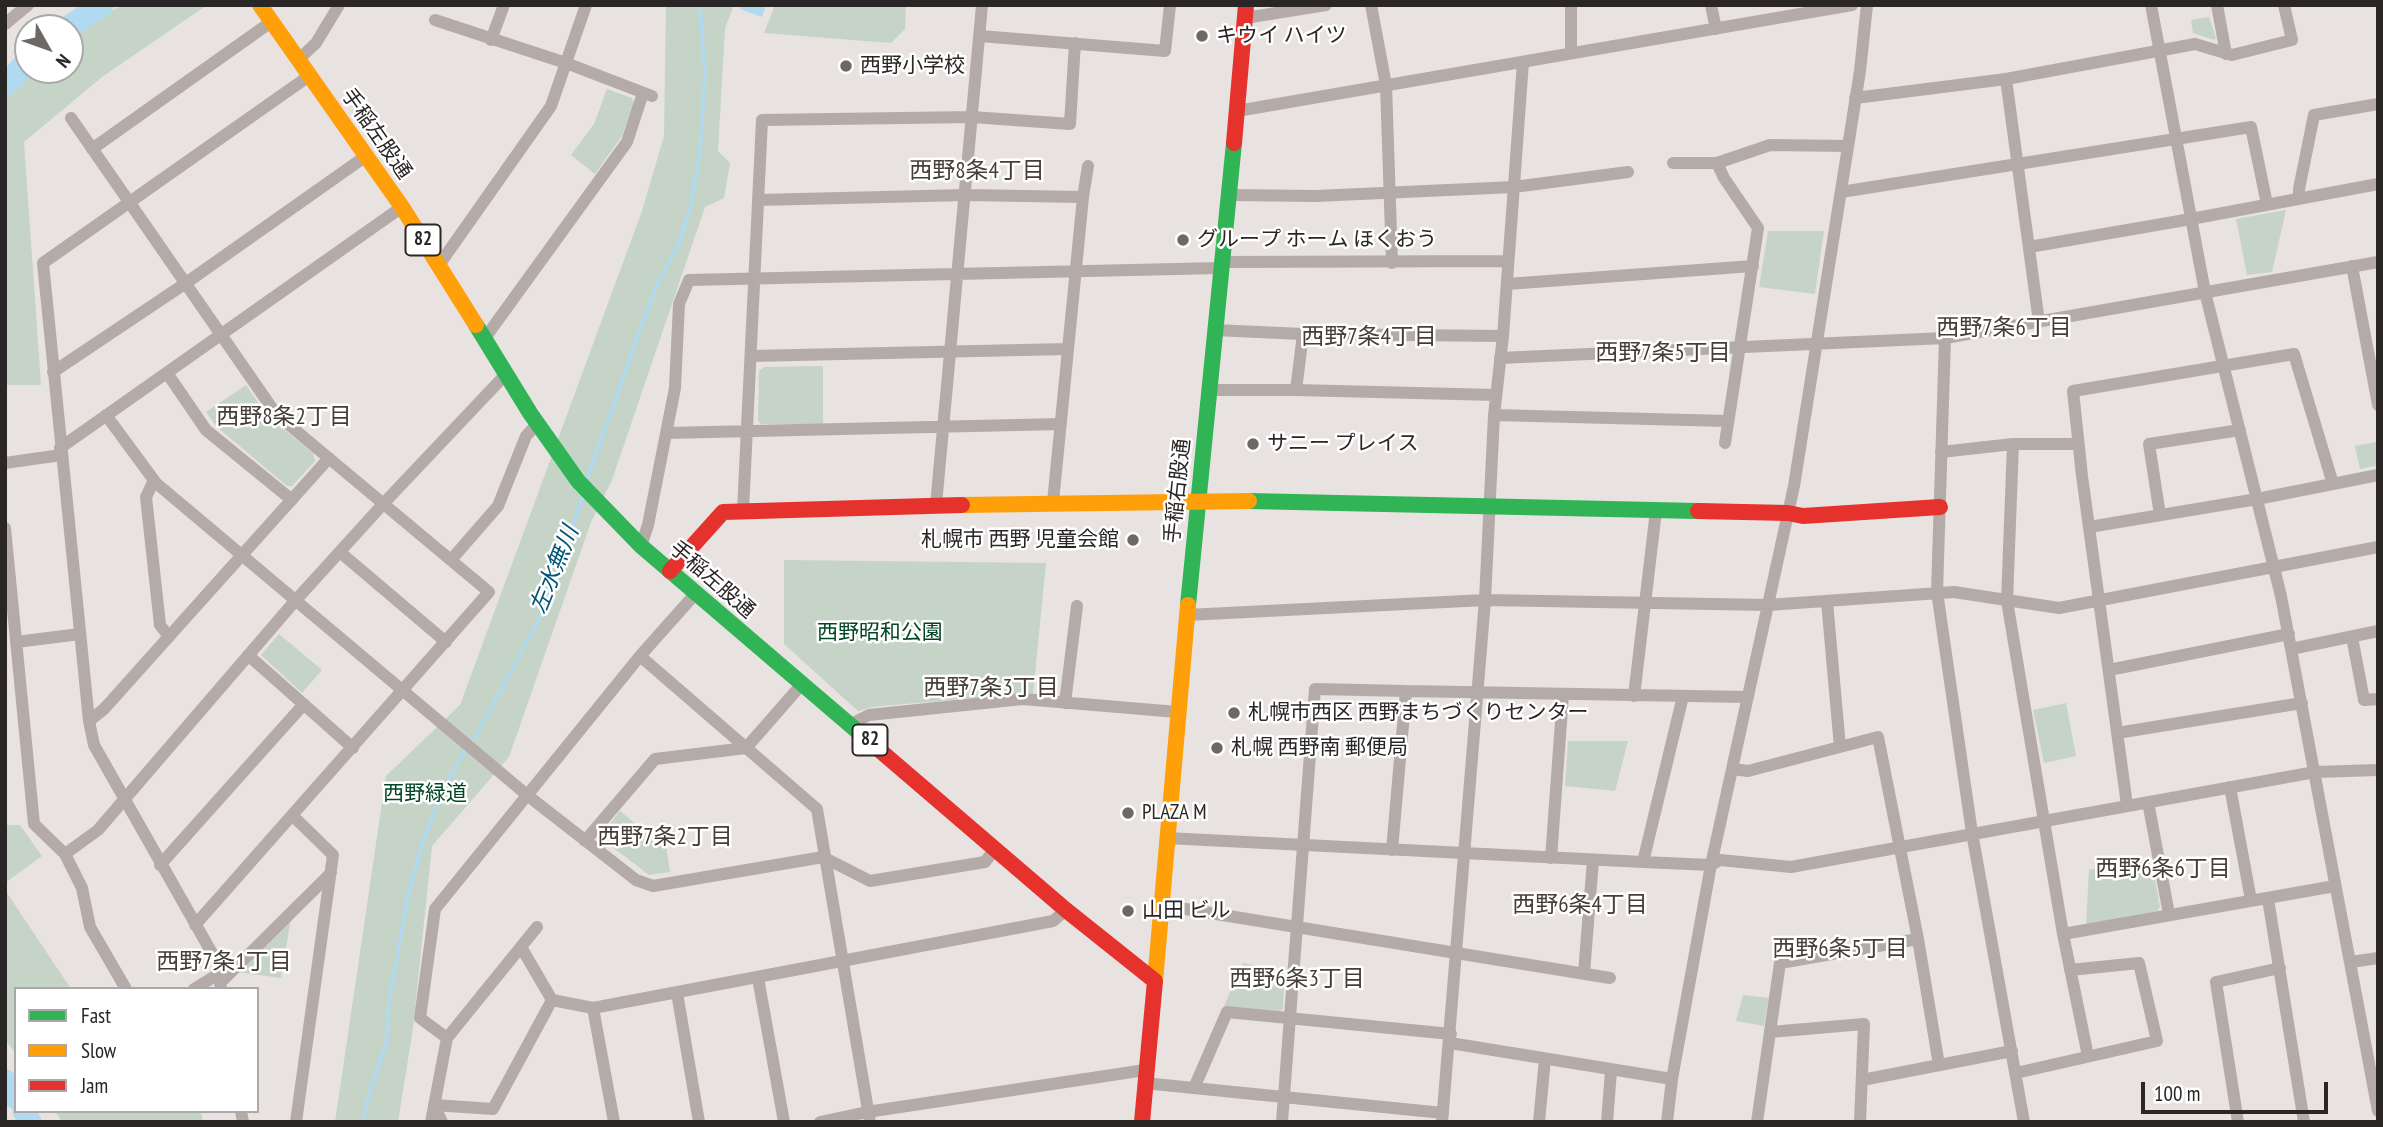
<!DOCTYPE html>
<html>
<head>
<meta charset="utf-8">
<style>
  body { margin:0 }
  #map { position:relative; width:2383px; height:1127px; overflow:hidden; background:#e8e2e0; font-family:"PT Sans Narrow",sans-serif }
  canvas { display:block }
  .frame { position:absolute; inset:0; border:7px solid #2a2625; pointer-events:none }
  .legend { position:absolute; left:14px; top:987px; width:245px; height:126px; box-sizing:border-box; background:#fff; border:2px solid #aaa8a8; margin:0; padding:9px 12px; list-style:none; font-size:21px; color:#2a2625 }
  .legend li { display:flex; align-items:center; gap:14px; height:35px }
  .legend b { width:35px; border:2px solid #aaa8a8 }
  .north { position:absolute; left:14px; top:14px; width:70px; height:70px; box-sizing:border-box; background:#fff; border:2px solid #aaa8a8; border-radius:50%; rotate:130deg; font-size:19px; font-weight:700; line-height:28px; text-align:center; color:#2a2625 }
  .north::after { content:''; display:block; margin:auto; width:24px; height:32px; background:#6c6866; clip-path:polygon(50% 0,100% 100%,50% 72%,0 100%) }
  .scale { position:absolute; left:2141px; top:1082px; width:187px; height:32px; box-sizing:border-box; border:4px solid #2a2625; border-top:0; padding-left:9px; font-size:21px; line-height:24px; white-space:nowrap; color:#2a2625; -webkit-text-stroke:5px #fff; paint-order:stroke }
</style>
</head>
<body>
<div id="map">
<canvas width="2383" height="1127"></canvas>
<div class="frame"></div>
<ul class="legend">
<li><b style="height:9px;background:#30b455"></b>Fast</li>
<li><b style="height:9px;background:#ff9f0a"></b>Slow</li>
<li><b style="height:9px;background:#e5322d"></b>Jam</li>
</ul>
<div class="north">N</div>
<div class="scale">100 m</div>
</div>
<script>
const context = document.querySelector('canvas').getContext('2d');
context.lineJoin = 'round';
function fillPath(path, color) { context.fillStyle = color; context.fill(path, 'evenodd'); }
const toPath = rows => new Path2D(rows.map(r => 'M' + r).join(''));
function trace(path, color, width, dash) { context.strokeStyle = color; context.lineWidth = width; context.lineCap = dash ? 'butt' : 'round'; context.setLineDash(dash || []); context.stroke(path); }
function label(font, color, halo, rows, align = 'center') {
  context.font = font + ' "PT Sans Narrow","Noto Sans JP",sans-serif'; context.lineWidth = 5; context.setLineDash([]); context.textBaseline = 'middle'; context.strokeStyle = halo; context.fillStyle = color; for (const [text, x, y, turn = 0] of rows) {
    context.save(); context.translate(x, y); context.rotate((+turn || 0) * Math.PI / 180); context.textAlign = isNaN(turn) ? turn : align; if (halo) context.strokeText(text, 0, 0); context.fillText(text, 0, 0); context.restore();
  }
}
fillPath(toPath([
  [124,5,207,5,102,77,24,142,41,385,5,385,5,96,16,78,28,69,70,70,70,38,98,17],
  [666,5,734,5,725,28,718,151,730,163,724,198,705,207,612,480,591,522,509,757,432,846,413,1028,398,1122,335,1122,386,776,460,705,642,211,664,136],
  [775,5,906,5,905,29,891,43,764,33],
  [2209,17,2216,38,2214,40,2193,33,2191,20],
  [607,89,632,98,634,104,622,136,595,174,571,155,594,124],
  [2286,210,2272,272,2247,275,2236,219],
  [1768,231,1824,231,1815,294,1759,287],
  [823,366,823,424,761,424,758,421,759,371,764,367],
  [246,385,268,417,313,453,315,461,292,486,287,486,217,427,206,412],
  [2377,442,2378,465,2360,469,2355,446],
  [784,560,1046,563,1033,694,1028,693,872,707,858,711,784,644],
  [279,634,322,670,302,693,261,655],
  [2066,703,2076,756,2044,763,2033,710],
  [1568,741,1628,741,1615,791,1565,786],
  [620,811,655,840,662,819,670,872,649,875,602,839,602,834],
  [5,825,20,825,42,856,5,883],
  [2151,858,2160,907,2157,911,2086,925,2089,870],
  [5,890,71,989,16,989,16,1054,5,1039],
  [291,918,281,978,237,972],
  [1243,963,1270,968,1269,986,1284,987,1283,1009,1280,1011,1224,1006],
  [1743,995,1769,998,1764,1026,1736,1021],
  [55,1111,201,1111,203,1122,62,1122]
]), '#c5d4c7');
fillPath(toPath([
  [741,5,766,5,762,17,740,9]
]), '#b0daef');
trace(toPath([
  [587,479,654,291,679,243,690,209,700,151,705,74,700,5],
  [363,1122,368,1099,386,1044,389,1001,408,896,422,844,441,795,461,757,475,737,536,625,554,586,582,497]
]), '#b0daef', 3.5);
trace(toPath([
  [67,28,102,5],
  [5,85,28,61],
  [5,1081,16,1098],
  [24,1111,30,1122]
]), '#b0daef', 23);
trace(toPath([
  [1371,5,1386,85,1392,263],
  [1711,5,1716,29],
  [2151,5,2205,292,2281,596,2378,1111],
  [2217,5,2226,54],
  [1245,18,1326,5],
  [435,20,566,63,652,96],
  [5,24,28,5],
  [980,36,1165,51,1170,5],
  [491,40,504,5],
  [1571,53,1571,5],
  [298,60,316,43,339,5],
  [2006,79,2039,322],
  [1855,98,2006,79,2195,44,2232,55,2292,40,2284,5],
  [1237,111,1852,5],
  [71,118,276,414,489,592,195,925],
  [92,149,271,22],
  [1673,163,1717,163,1770,145,1848,146],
  [1717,163,1724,178,1758,228,1725,443],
  [1841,192,2251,127,2267,204],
  [1230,195,1316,196,1514,187,1628,172],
  [2299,198,2299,189,2314,115,2378,104],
  [758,200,966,195,1083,197],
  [2029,247,2191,219,2378,184],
  [1221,262,1508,261],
  [439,265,551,106,586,5],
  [2352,266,2378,405],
  [1507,284,1753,266],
  [1214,330,1303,334,1503,336],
  [485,338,627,142,643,93],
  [1945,338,1937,592,1972,833,2024,1122],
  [751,356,1067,349],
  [1500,358,1945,338,2378,262],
  [53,372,186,283,366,156],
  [167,373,206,430,292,500],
  [1208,390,1296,390,1496,395],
  [1296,390,1303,334],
  [106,415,156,483,527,795,636,880,653,886,823,857,870,881,985,862,995,849],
  [1494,415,1727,421],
  [666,433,1061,424],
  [2013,444,2007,601,2063,934,2088,1056],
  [60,448,402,207],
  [1941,452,2013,444,2078,444],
  [5,463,61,455],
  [154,480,146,497,160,625,169,637],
  [1053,502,1083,197,1088,166],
  [936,505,982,5],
  [743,510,762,120,972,117,1070,124,1075,43],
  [2160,515,2149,444,2240,430],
  [2089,527,2257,499,2378,475],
  [5,528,34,824,65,854,82,888,90,927,126,989],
  [641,546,648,525,675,388,679,304,689,280,1220,268],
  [341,553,446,642],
  [451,560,498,506,526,436,537,424],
  [1827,602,1840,747],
  [1187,615,1485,600,1768,605,1954,592,2059,608,2378,547],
  [2352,637,2364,700,2378,699],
  [16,642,80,634],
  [2291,649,2378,631],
  [248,655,353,748],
  [640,656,817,809,870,1122],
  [2109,670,2289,634],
  [1634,696,1656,511],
  [1065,703,1077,606],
  [89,721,104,709,329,458],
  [851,724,869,715,1023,699,1177,712],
  [2117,733,2302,703],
  [1733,769,1748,771,1878,737,1918,939,1939,1065],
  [2230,787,2251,900],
  [2148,802,2169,914],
  [2127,805,2082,476,2073,391,2294,354,2333,484],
  [293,816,333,855,296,1122],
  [1166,838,1643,862,1711,865,1720,860,1791,867,2315,772,2378,770],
  [585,841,655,759,746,748,802,684],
  [1392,850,1406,691,1748,697],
  [65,854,98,830,295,601,384,503,507,373],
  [1551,858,1563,695],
  [1643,862,1683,696],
  [160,865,304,704],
  [2268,899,2304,1122],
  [1161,905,1610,978],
  [2063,934,2335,886],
  [521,947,552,1000,593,1008,1053,921,1066,910],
  [2351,962,2378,958],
  [1584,973,1593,860],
  [758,978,784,1122],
  [220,983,331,873],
  [194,989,220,973],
  [221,989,217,962,94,745,89,721,43,263,309,76],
  [677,993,699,1122],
  [593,1008,614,1122],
  [1770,1032,1864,1024,1860,1122],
  [447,1038,420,1018,435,909,640,656,696,593],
  [1450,1043,1672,1079],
  [2016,1073,2157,1041,2139,963,2070,970],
  [1862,1080,2012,1051],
  [1144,1083,1443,1113],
  [1194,1088,1227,1012,1451,1034],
  [241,1111,243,1122],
  [431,1122,447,1038,537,927],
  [442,1122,434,1105,493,1109,552,1000],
  [820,1122,867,1112,1145,1070],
  [1282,1122,1315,689,1406,691],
  [1442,1122,1485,600,1494,415,1503,336,1523,62],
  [1539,1122,1545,1059],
  [1607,1122,1611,1071],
  [1667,1122,1672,1079,1711,865,1794,486,1860,71,1867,5],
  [1757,1122,1780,963,1918,939],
  [2238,1122,2216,982,2280,968]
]), '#b4aba9', 12);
trace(toPath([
  [476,325,530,413,578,481,641,546,877,748],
  [1249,501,1698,511],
  [1188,605,1234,143]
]), '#30b455', 16);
trace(toPath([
  [260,5,402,207,476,325],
  [962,505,1249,501],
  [1155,981,1188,605]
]), '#ff9f0a', 16);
trace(toPath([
  [1234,143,1246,5],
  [1698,511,1788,513,1803,516,1940,507],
  [670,571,723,512,962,505],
  [877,748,1066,910,1155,981,1142,1122]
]), '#e5322d', 16);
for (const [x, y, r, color] of [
  [1202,36,7,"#6c6866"],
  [846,66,7,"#6c6866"],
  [1183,240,7,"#6c6866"],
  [1253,444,7,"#6c6866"],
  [1133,540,7,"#6c6866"],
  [1234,713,7,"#6c6866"],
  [1217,748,7,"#6c6866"],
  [1128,813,7,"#6c6866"],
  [1128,911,7,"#6c6866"]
]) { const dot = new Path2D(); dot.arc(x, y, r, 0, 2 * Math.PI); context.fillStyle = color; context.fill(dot); trace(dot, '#fff', 2.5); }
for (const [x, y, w] of [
  [423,240,35],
  [870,740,35]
]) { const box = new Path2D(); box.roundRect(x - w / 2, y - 15.5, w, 31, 5); context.fillStyle = '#fff'; context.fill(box); trace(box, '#2a2625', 2); }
label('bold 19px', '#2a2625', null, [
  ["82",423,240],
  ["82",870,740]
]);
label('21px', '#2a2625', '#fff', [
  ["キウイ ハイツ",1216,36],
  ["西野小学校",860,66],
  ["グループ ホーム ほくおう",1197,240],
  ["サニー プレイス",1267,444],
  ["札幌市 西野 児童会館",1119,540,"right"],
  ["札幌市西区 西野まちづくりセンター",1248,713],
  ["札幌 西野南 郵便局",1231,748],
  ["PLAZA M",1142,813],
  ["山田 ビル",1142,911]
], 'left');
label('21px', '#2a2625', '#fff', [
  ["手稲左股通",376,134,55],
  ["手稲右股通",1178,491,-84],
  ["手稲左股通",712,580,41]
]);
label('21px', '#004624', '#fff', [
  ["西野昭和公園",880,633],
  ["西野緑道",425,794]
]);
label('23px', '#453d39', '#fff', [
  ["西野8条4丁目",977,171],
  ["西野7条6丁目",2004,328],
  ["西野7条4丁目",1369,337],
  ["西野7条5丁目",1663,353],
  ["西野8条2丁目",284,417],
  ["西野7条3丁目",991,688],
  ["西野7条2丁目",665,837],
  ["西野6条6丁目",2163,869],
  ["西野6条4丁目",1580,905],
  ["西野6条5丁目",1840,949],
  ["西野7条1丁目",224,962],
  ["西野6条3丁目",1297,979]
]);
label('italic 23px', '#005574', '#fff', [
  ["左水無川",555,570,-68]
]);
</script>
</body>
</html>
